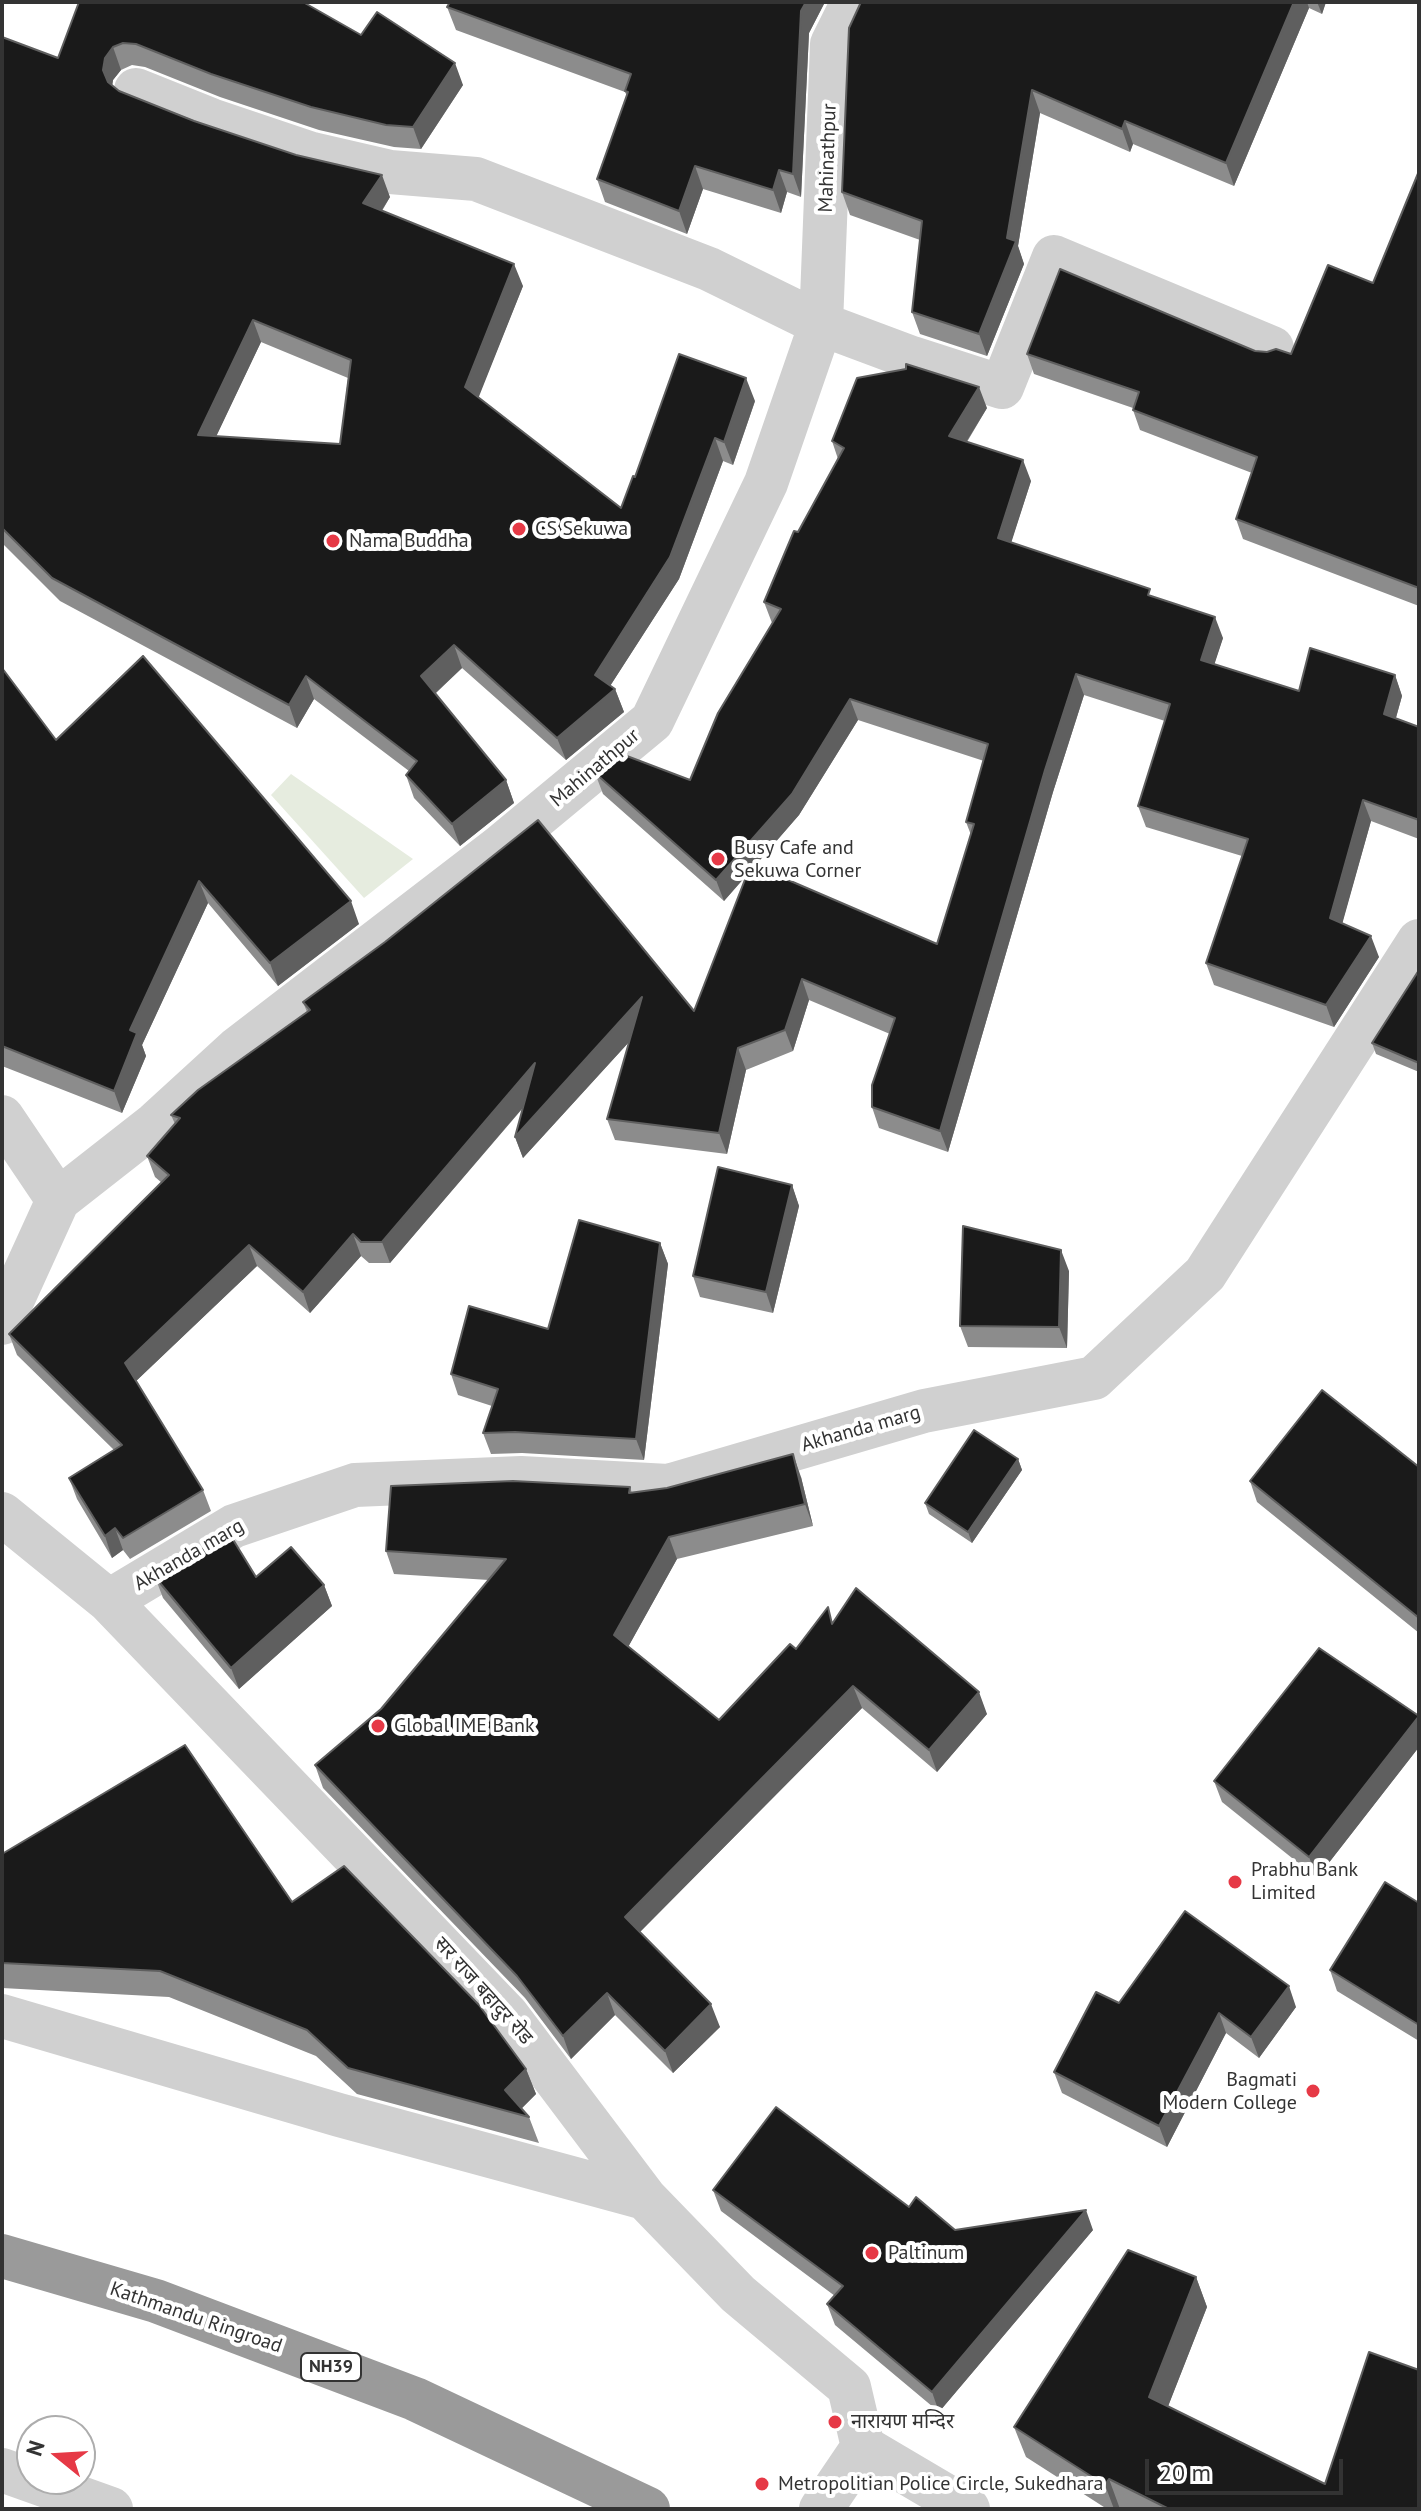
<!DOCTYPE html>
<html>
<head>
<meta charset="utf-8">
<style>
  body { margin:0 }
  #map { position:relative; width:1421px; height:2511px; overflow:hidden; background:#fff; font-family:"PT Sans",sans-serif }
  canvas { display:block }
  .frame { position:absolute; inset:0; border:4px solid #333; pointer-events:none }
  .north { position:absolute; left:16px; top:2415px; width:80px; height:80px; box-sizing:border-box; background:#fff; border:2px solid #adadad; border-radius:50%; rotate:288deg; font-size:22px; font-weight:700; line-height:32px; text-align:center; color:#333 }
  .north::after { content:''; display:block; margin:auto; width:28px; height:36px; background:#e63946; clip-path:polygon(50% 0,100% 100%,50% 72%,0 100%) }
  .scale { position:absolute; left:1145px; top:2459px; width:198px; height:36px; box-sizing:border-box; border:4px solid #333; border-top:0; padding-left:10px; font-size:24px; line-height:28px; white-space:nowrap; color:#333; -webkit-text-stroke:6px #fff; paint-order:stroke }
</style>
</head>
<body>
<div id="map">
<canvas width="1421" height="2511"></canvas>
<div class="frame"></div>
<div class="north">N</div>
<div class="scale">20 m</div>
</div>
<script>
const context = document.querySelector('canvas').getContext('2d');
context.lineJoin = 'round';
function fillPath(path, color) { context.fillStyle = color; context.fill(path, 'evenodd'); }
const toPath = rows => new Path2D(rows.map(r => 'M' + r).join(''));
function trace(path, color, width, dash) { context.strokeStyle = color; context.lineWidth = width; context.lineCap = dash ? 'butt' : 'round'; context.setLineDash(dash || []); context.stroke(path); }
function label(font, color, halo, rows, align = 'center') {
  context.font = font + ' "PT Sans","Noto Sans Devanagari",sans-serif'; context.lineWidth = 8; context.setLineDash([]); context.textBaseline = 'middle'; context.strokeStyle = halo; context.fillStyle = color; for (const [text, x, y, turn = 0] of rows) {
    context.save(); context.translate(x, y); context.rotate((+turn || 0) * Math.PI / 180); context.textAlign = isNaN(turn) ? turn : align; if (halo) context.strokeText(text, 0, 0); context.fillText(text, 0, 0); context.restore();
  }
}
fillPath(toPath([
  [291,774,413,859,364,898,271,795]
]), '#e6ecdf');
trace(toPath([
  [136,90,211,120,312,154,390,172,476,179,709,269,821,324,912,358,1002,387,1054,257,1272,348],
  [2,1117,58,1200,2,1323],
  [58,1200,155,1124,237,1049,500,847,652,721,766,483,821,324,832,44,853,2],
  [2,1514,109,1601,507,2015,645,2198,738,2294,849,2387,863,2447,821,2509],
  [109,1601,234,1526,355,1485,521,1478,668,1486,924,1411,1094,1378,1205,1274,1419,941],
  [2,2016,339,2115,645,2198],
  [863,2447,968,2509],
  [2,2470,111,2509]
]), '#d0d0d0', 44);
trace(toPath([
  [2,2256,156,2301,415,2399,648,2509]
]), '#9a9a9a', 44);
fillPath(toPath([
  [79,2,361,35,463,85,421,149,394,147,319,130,220,97,145,67,132,65,121,70,113,80,112,86,119,91,390,197,382,211,523,286,478,397,621,508,635,477,755,401,733,465,723,461,679,579,610,686,615,689,624,712,566,760,462,668,435,694,506,780,514,803,460,846,414,798,406,775,409,771,314,699,297,728,60,601,2,543,2,37,58,58],
  [261,342,348,378,340,444,216,436],
  [450,2,825,2,809,33,801,197,787,192,781,213,703,189,687,234,605,202,597,179,627,96,625,92,456,30,447,7],
  [861,2,1326,2,1322,14,1309,8,1234,186,1133,144,1130,152,1040,113,1018,246,1024,264,987,356,920,334,912,312,920,240,850,215,842,192],
  [1419,171,1419,606,1243,539,1236,519,1252,473,1140,430,1133,410,1133,408,1034,374,1027,354,1255,351,1291,354,1373,283],
  [987,408,967,442,1031,481,1011,542,1153,597,1223,638,1214,664,1299,691,1395,675,1402,696,1396,718,1419,727,1419,839,1371,821,1342,923,1379,957,1334,1027,1214,985,1206,963,1242,856,1146,827,1138,806,1165,721,1084,695,1053,792,948,1152,879,1128,872,1107,890,1034,809,1000,793,1051,746,1070,727,1154,615,1140,607,1119,630,1041,523,1158,515,1137,523,1108,390,1263,369,1263,361,1256,310,1313,257,1266,136,1381,203,1490,211,1511,130,1559,123,1550,112,1558,77,1499,69,1478,114,1450,17,1355,9,1334,162,1183,155,1177,147,1156,175,1124,171,1115,307,1012,303,1002,694,1011,747,875,724,901,603,794,595,773,690,780,772,623,764,602,798,532,838,459,832,441],
  [858,720,984,761,966,822,971,835,937,944,755,866,799,815],
  [2,668,56,740,359,924,278,986,208,903,142,1045,146,1056,122,1113,2,1066],
  [1419,970,1419,1072,1376,1054,1372,1043],
  [792,1185,799,1206,773,1313,700,1297,693,1276],
  [660,1243,668,1264,644,1460,522,1453,491,1454,483,1433,492,1406,458,1395,451,1374,548,1329],
  [1069,1271,1067,1348,968,1347,960,1326],
  [1018,1459,1022,1470,972,1543,929,1514,925,1503],
  [1419,1467,1419,1633,1257,1502,1250,1481],
  [801,1477,813,1526,677,1559,628,1647,719,1720,796,1649,834,1622,987,1714,937,1772,862,1708,640,1932,720,2027,673,2073,615,2015,571,2059,525,1998,323,1788,315,1765,381,1709,489,1580,394,1574,386,1551,630,1487,632,1493],
  [155,1577,256,1577,324,1585,332,1606,239,1689,163,1598],
  [1419,1715,1419,1747,1317,1878,1222,1802,1214,1781],
  [2,1854,292,1902,526,2069,536,2094,521,2109,529,2117,539,2143,357,2094,316,2056,169,1997,2,1988],
  [1419,1903,1419,2041,1337,1991,1330,1970],
  [1119,2003,1296,2007,1259,2058,1226,2033,1167,2147,1062,2093,1054,2072],
  [713,2190,909,2207,955,2230,1093,2230,939,2412,835,2325,827,2304,835,2296,721,2211],
  [1196,2277,1207,2307,1168,2406,1325,2484,1419,2509,1107,2509,1026,2457,1014,2427]
]), '#8c8c8c');
fillPath(toPath([
  [806,2,825,2,809,33,801,197,793,174,801,11],
  [1294,2,1307,2,1309,8,1234,186,1226,163],
  [1317,2,1326,2,1322,14],
  [113,47,121,70,113,80,111,93,103,70,105,58],
  [455,63,463,85,421,149,413,127],
  [1032,90,1040,113,1018,246,1024,264,987,356,979,334,1007,238],
  [1125,121,1133,144,1130,152,1122,129],
  [695,166,703,189,687,234,679,211],
  [779,170,787,192,781,213,773,190],
  [382,175,390,197,372,226,363,203],
  [514,264,523,286,474,409,465,387],
  [253,320,261,342,206,458,198,435],
  [746,378,755,401,733,465,724,442],
  [979,387,987,408,957,457,949,436],
  [715,438,723,461,679,579,603,697,595,675],
  [1023,460,1031,481,1006,559,998,538],
  [1215,617,1223,638,1209,681,1201,660],
  [454,645,462,668,429,699,421,676],
  [1076,674,1084,695,1053,792,948,1152,940,1131,1045,770],
  [1395,675,1402,696,1391,735,1384,714],
  [306,676,314,699,297,728,289,705],
  [615,689,624,712,566,760,557,738],
  [850,699,858,720,799,815,724,901,716,880],
  [506,780,514,803,460,846,452,824],
  [1363,800,1371,821,1338,939,1330,918],
  [199,881,208,903,142,1045,146,1056,122,1113,114,1091,130,1030],
  [351,901,359,924,278,986,270,963],
  [1371,936,1379,957,1334,1027,1326,1005],
  [802,979,809,1000,793,1051,785,1030],
  [642,997,650,1019,523,1158,515,1137],
  [738,1048,746,1070,727,1154,719,1133],
  [535,1063,543,1084,390,1263,382,1242],
  [792,1185,799,1206,773,1313,766,1292],
  [353,1234,361,1256,310,1313,303,1292],
  [660,1243,668,1264,644,1460,636,1439],
  [249,1245,257,1266,133,1384,125,1363],
  [1061,1250,1069,1271,1067,1348,1059,1327],
  [793,1454,801,1477,813,1526,805,1504],
  [1018,1459,1022,1470,972,1543,968,1532],
  [115,1528,123,1550,112,1558,105,1536],
  [669,1537,677,1559,622,1658,614,1635],
  [324,1585,332,1606,239,1689,231,1668],
  [853,1686,862,1708,633,1939,625,1917],
  [979,1692,987,1714,937,1772,929,1750],
  [1419,1716,1419,1747,1317,1878,1309,1857],
  [1289,1986,1296,2007,1259,2058,1251,2037],
  [607,1993,615,2015,571,2059,563,2036],
  [711,2004,720,2027,673,2073,665,2051],
  [1219,2013,1226,2033,1167,2147,1159,2126],
  [526,2069,536,2094,516,2114,505,2090],
  [1086,2210,1093,2230,939,2412,932,2392],
  [1196,2277,1207,2307,1160,2427,1149,2397],
  [1109,2479,1120,2509,1114,2509,1105,2485]
]), '#5f5f5f');
const building = toPath([
  [79,2,303,2,361,35,377,12,455,63,413,127,386,125,311,107,211,74,136,44,123,43,113,47,105,58,103,70,108,82,119,91,194,121,296,155,382,175,363,203,514,264,465,387,621,508,633,476,635,477,679,354,746,378,724,442,715,438,670,557,595,675,615,689,557,738,454,645,421,676,506,780,452,824,406,775,417,761,306,676,289,705,52,578,2,528,2,37,58,58,79,2],
  [253,320,351,360,340,444,198,435,253,320],
  [450,2,806,2,801,11,793,174,779,170,773,190,695,166,679,211,597,179,628,92,625,91,631,74,447,7,450,2],
  [861,2,1294,2,1226,163,1125,121,1122,129,1032,90,1007,238,1016,241,979,334,912,312,922,221,842,192,849,28,861,2],
  [1419,171,1419,588,1236,519,1257,457,1133,410,1139,392,1027,354,1060,269,1255,351,1267,352,1276,349,1291,354,1328,265,1373,283,1419,171],
  [906,364,979,387,949,436,1023,460,998,538,1150,589,1148,595,1215,617,1201,660,1299,691,1310,648,1395,675,1384,714,1419,727,1419,820,1363,800,1330,918,1371,936,1326,1005,1206,963,1248,839,1138,806,1170,704,1076,674,1045,770,940,1131,872,1107,872,1085,895,1018,802,979,785,1030,738,1048,719,1133,607,1119,642,997,515,1137,535,1063,382,1242,361,1242,353,1234,303,1292,249,1245,125,1363,203,1490,123,1538,115,1528,105,1536,69,1478,122,1445,9,1334,169,1175,147,1156,180,1118,171,1115,198,1090,310,1010,303,1002,385,942,538,820,694,1011,751,864,937,944,974,824,966,822,988,744,850,699,792,794,716,880,595,773,619,753,690,780,718,713,781,609,764,602,794,531,798,532,844,448,832,441,857,378,906,369,906,364],
  [143,656,351,901,270,963,199,881,130,1030,137,1033,114,1091,2,1046,2,668,56,740,143,656],
  [1419,970,1419,1063,1372,1043,1419,970],
  [718,1167,792,1185,766,1292,693,1276,718,1167],
  [579,1220,660,1243,636,1439,515,1432,483,1433,498,1389,451,1374,469,1306,548,1329,579,1220],
  [963,1226,1061,1250,1059,1327,960,1326,963,1226],
  [1322,1390,1419,1467,1419,1618,1250,1481,1322,1390],
  [974,1430,1018,1459,968,1532,925,1503,974,1430],
  [793,1454,805,1504,669,1537,614,1635,719,1720,790,1644,796,1649,828,1607,832,1624,856,1588,979,1692,929,1750,853,1686,625,1917,711,2004,665,2051,607,1993,563,2036,517,1976,315,1765,381,1709,506,1559,386,1551,391,1486,513,1481,630,1487,629,1493,667,1488,793,1454],
  [229,1533,256,1577,291,1547,324,1585,231,1668,155,1577,229,1533],
  [1319,1648,1419,1716,1309,1857,1214,1781,1319,1648],
  [185,1745,292,1902,344,1866,479,2005,526,2069,505,2090,529,2117,348,2068,307,2030,160,1971,2,1963,2,1854,185,1745],
  [1385,1882,1419,1903,1419,2025,1330,1970,1385,1882],
  [1185,1911,1289,1986,1251,2037,1219,2013,1159,2126,1054,2072,1096,1992,1119,2003,1185,1911],
  [776,2107,909,2207,916,2197,955,2230,1086,2210,932,2392,827,2304,843,2286,713,2190,776,2107],
  [1128,2250,1196,2277,1149,2397,1325,2484,1369,2352,1419,2370,1419,2509,1169,2509,1109,2479,1105,2485,1014,2427,1128,2250]
]);
fillPath(building, '#1a1a1a');
trace(building, '#5f5f5f', 2);
for (const [x, y, r, color] of [
  [519,529,8,"#e63946"],
  [333,541,8,"#e63946"],
  [718,859,8,"#e63946"],
  [378,1726,8,"#e63946"],
  [1235,1882,8,"#e63946"],
  [1313,2091,8,"#e63946"],
  [872,2253,8,"#e63946"],
  [835,2422,8,"#e63946"],
  [762,2484,8,"#e63946"]
]) { const dot = new Path2D(); dot.arc(x, y, r, 0, 2 * Math.PI); context.fillStyle = color; context.fill(dot); trace(dot, '#fff', 3); }
for (const [x, y, w] of [
  [331,2367,60]
]) { const box = new Path2D(); box.roundRect(x - w / 2, y - 14, w, 28, 6); context.fillStyle = '#fff'; context.fill(box); trace(box, '#333', 2); }
label('bold 18px', '#333', null, [
  ["NH39",331,2367]
]);
label('20px', '#333', '#fff', [
  ["Mahinathpur",828,158,-88],
  ["Mahinathpur",595,768,-40],
  ["Akhanda marg",861,1429,-16],
  ["Akhanda marg",189,1555,-30],
  ["सर राज बहादुर रोड",483,1991,48],
  ["Kathmandu Ringroad",196,2318,19]
]);
label('20px', '#333', '#fff', [
  ["CS Sekuwa",535,529],
  ["Nama Buddha",349,541],
  ["Busy Cafe and",734,848],
  ["Sekuwa Corner",734,871],
  ["Global IME Bank",394,1726],
  ["Prabhu Bank",1251,1870],
  ["Limited",1251,1893],
  ["Bagmati",1297,2080,"right"],
  ["Modern College",1297,2103,"right"],
  ["Paltinum",888,2253],
  ["नारायण मन्दिर",851,2422],
  ["Metropolitian Police Circle, Sukedhara",778,2484]
], 'left');
</script>
</body>
</html>
